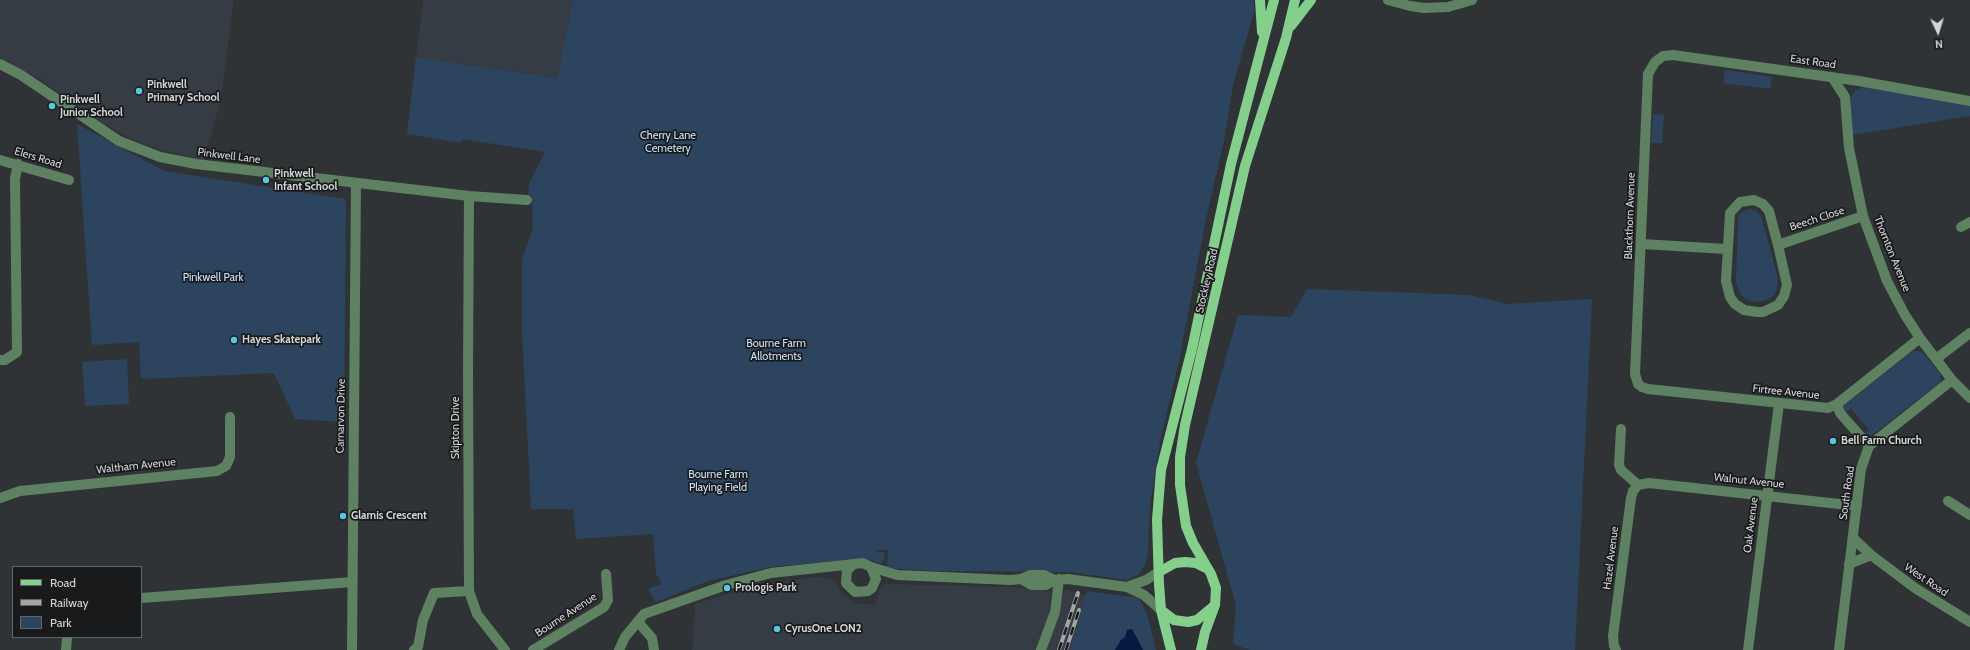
<!DOCTYPE html>
<html>
<head>
<meta charset="utf-8">
<style>
  body { margin:0 }
  #map { position:relative; width:1970px; height:650px; overflow:hidden; background:#303336; font-family:Cabin,sans-serif }
  canvas { display:block }
  .legend { position:absolute; left:12px; top:566px; width:130px; height:72px; box-sizing:border-box; background:#191a1c; border:1px solid #646567; margin:0; padding:5px 7px; list-style:none; font-size:12px; color:#d4d5d7 }
  .legend li { display:flex; align-items:center; gap:8px; height:20px }
  .legend b { width:20px; border:1px solid #646567 }
  .north { position:absolute; left:1918px; top:12px; width:40px; height:40px; -webkit-text-stroke:3px #191a1c; paint-order:stroke; rotate:176deg; font-size:11px; font-weight:700; line-height:16px; text-align:center; color:#d4d5d7 }
  .north::after { content:''; display:block; margin:auto; width:14px; height:18px; background:#d4d5d7; clip-path:polygon(50% 0,100% 100%,50% 72%,0 100%) }
</style>
</head>
<body>
<div id="map">
<canvas width="1970" height="650"></canvas>
<ul class="legend">
<li><b style="height:5px;background:#85cf8d"></b>Road</li>
<li><b style="height:5px;background:#a2a4a6"></b>Railway</li>
<li><b style="height:11px;background:#2d445e"></b>Park</li>
</ul>
<div class="north">N</div>
</div>
<script>
const context = document.querySelector('canvas').getContext('2d');
context.lineJoin = 'round';
function fillPath(path, color) { context.fillStyle = color; context.fill(path, 'evenodd'); }
const toPath = rows => new Path2D(rows.map(r => 'M' + r).join(''));
function trace(path, color, width, dash) { context.strokeStyle = color; context.lineWidth = width; context.lineCap = dash ? 'butt' : 'round'; context.setLineDash(dash || []); context.stroke(path); }
function label(font, color, halo, rows, align = 'center') {
  context.font = font + ' Cabin,sans-serif'; context.lineWidth = 3.5; context.setLineDash([]); context.textBaseline = 'middle'; context.strokeStyle = halo; context.fillStyle = color; for (const [text, x, y, turn = 0] of rows) {
    context.save(); context.translate(x, y); context.rotate((+turn || 0) * Math.PI / 180); context.textAlign = isNaN(turn) ? turn : align; if (halo) context.strokeText(text, 0, 0); context.fillText(text, 0, 0); context.restore();
  }
}
fillPath(toPath([
  [0,0,234,0,220,103,204,160,169,152,138,142,100,122,38,78,0,58],
  [423,0,573,0,557,78,416,57],
  [818,577,829,578,834,581,843,594,855,603,876,605,880,589,883,585,888,584,1013,587,1051,591,1049,611,1058,612,1060,591,1068,590,1086,596,1070,650,692,650,695,604,758,585]
]), '#353c44');
fillPath(toPath([
  [573,0,1254,0,1254,12,1233,85,1224,141,1206,219,1179,361,1160,442,1150,505,1148,552,1145,565,1138,575,1127,580,1070,572,934,571,886,568,889,551,882,549,882,550,874,551,885,553,884,560,881,564,865,558,771,567,708,581,656,602,648,589,662,584,656,574,653,534,576,539,573,509,531,509,522,331,522,259,533,228,532,196,528,195,529,184,545,152,462,139,461,143,407,134,416,57,557,78],
  [1725,70,1772,77,1770,89,1723,83],
  [1866,86,1970,106,1970,116,1852,135,1850,98,1855,91],
  [1653,114,1664,115,1662,143,1651,143],
  [77,124,164,171,346,199,344,422,295,419,274,373,141,379,139,342,92,345],
  [1749,209,1755,210,1761,216,1778,278,1777,289,1774,295,1767,300,1757,302,1749,301,1741,295,1736,282,1738,218,1740,213],
  [1307,289,1469,295,1508,304,1592,299,1575,650,1250,650,1233,644,1236,605,1196,463,1238,315,1291,317],
  [1913,351,1919,351,1924,354,1940,374,1941,382,1868,438,1863,435,1869,430,1851,408,1845,413,1842,407],
  [127,359,129,404,85,406,82,362],
  [1087,591,1139,598,1148,617,1156,650,1143,650,1136,635,1121,640,1115,650,1070,650]
]), '#2d445e');
fillPath(toPath([
  [1132,629,1143,650,1115,650,1121,640,1125,637,1127,630]
]), '#041a41');
trace(toPath([
  [1388,0,1410,6,1424,8,1448,7,1472,0],
  [0,64,21,75,119,141,160,157,196,164,469,196,527,200],
  [1832,77,1845,97,1849,148,1863,216,1887,281,1905,315,1920,338,1952,380,1970,398],
  [0,160,69,180],
  [469,196,468,372,469,591,477,614,505,650],
  [1754,200,1763,204,1769,211,1778,245,1787,285,1784,296,1778,305,1763,312,1757,312,1744,310,1735,304,1730,297,1726,281,1730,213,1740,202,1754,200],
  [1961,227,1970,222],
  [1642,244,1726,249],
  [1778,245,1863,216],
  [1920,338,1837,404,1828,408,1648,389,1642,387,1638,384,1635,374,1648,74,1655,62,1663,56,1673,55,1859,81,1970,101],
  [1936,359,1970,333],
  [0,360,5,360,17,352,15,179,18,164],
  [1837,404,1840,413,1869,446],
  [1621,429,1619,465,1621,470,1638,485],
  [0,498,20,491,217,471,226,466,230,457,230,417],
  [1948,501,1970,515],
  [1853,538,1871,555,1915,588,1970,622],
  [1849,564,1871,555],
  [871,567,897,575,1011,580,1021,579,1031,575,1044,575,1055,580],
  [1021,579,1032,585,1046,585,1055,580,1068,579,1127,587,1144,595,1161,610],
  [1127,587,1146,580,1159,572],
  [141,598,352,582],
  [638,622,652,638,654,650],
  [66,650,67,637],
  [352,650,356,183],
  [414,650,418,647,423,620,434,593,469,591],
  [533,650,604,607,608,600,606,574],
  [619,650,625,637,644,614,726,585,771,573,863,563,871,567,876,579,872,588,868,591,855,592,846,583,847,570,854,564],
  [1041,650,1055,612,1059,579],
  [1616,650,1614,646,1613,636,1631,498,1633,491,1638,485,1649,483,1857,506],
  [1748,650,1779,403],
  [1839,650,1861,469,1869,446,1952,380]
]), '#5e8161', 10);
trace(toPath([
  [1260,0,1262,32],
  [1291,26,1311,0],
  [1159,572,1175,563,1185,562,1196,563,1206,568],
  [1161,610,1174,620,1188,622,1197,620,1215,605],
  [1171,650,1161,610,1159,584,1157,520,1161,470,1192,349,1231,164,1274,0],
  [1201,650,1205,632,1215,605,1216,588,1211,574,1193,543,1186,526,1180,485,1180,457,1185,425,1245,166,1286,38,1295,0]
]), '#85cf8d', 10);
const rail = toPath([
  [1059,650,1078,593],
  [1066,650,1079,610]
]);
trace(rail, '#a2a4a6', 4);
trace(rail, '#191a1c', 2.5, [8]);
for (const [x, y, r, color] of [
  [139,91,4,"#56c9e1"],
  [52,106,4,"#56c9e1"],
  [266,180,4,"#56c9e1"],
  [234,340,4,"#56c9e1"],
  [1833,441,4,"#56c9e1"],
  [343,516,4,"#56c9e1"],
  [727,588,4,"#56c9e1"],
  [777,629,4,"#56c9e1"]
]) { const dot = new Path2D(); dot.arc(x, y, r, 0, 2 * Math.PI); context.fillStyle = color; context.fill(dot); trace(dot, '#191a1c', 1.5); }
label('11px', '#d4d5d7', '#191a1c', [
  ["East Road",1813,62,8],
  ["Pinkwell Lane",229,156,7],
  ["Elers Road",38,158,17],
  ["Blackthorn Avenue",1630,216,-88],
  ["Beech Close",1817,219,-18],
  ["Thornton Avenue",1892,254,68],
  ["Stockley Road",1207,281,-77],
  ["Firtree Avenue",1786,392,6],
  ["Carnarvon Drive",341,416,-89],
  ["Skipton Drive",456,428,-90],
  ["Waltham Avenue",136,466,-6],
  ["Walnut Avenue",1749,481,6],
  ["South Road",1847,493,-82],
  ["Oak Avenue",1751,525,-83],
  ["Hazel Avenue",1611,558,-83],
  ["West Road",1926,580,34],
  ["Bourne Avenue",566,615,-33]
]);
label('bold 11px', '#d4d5d7', '#191a1c', [
  ["Pinkwell",147,85],
  ["Primary School",147,98],
  ["Pinkwell",60,100],
  ["Junior School",60,113],
  ["Pinkwell",274,174],
  ["Infant School",274,187],
  ["Hayes Skatepark",242,340],
  ["Bell Farm Church",1841,441],
  ["Glamis Crescent",351,516],
  ["Prologis Park",735,588],
  ["CyrusOne LON2",785,629]
], 'left');
label('11px', '#cbe2fd', '#191a1c', [
  ["Cherry Lane",668,136],
  ["Cemetery",668,149],
  ["Pinkwell Park",213,278],
  ["Bourne Farm",776,344],
  ["Allotments",776,357],
  ["Bourne Farm",718,475],
  ["Playing Field",718,488]
]);
</script>
</body>
</html>
